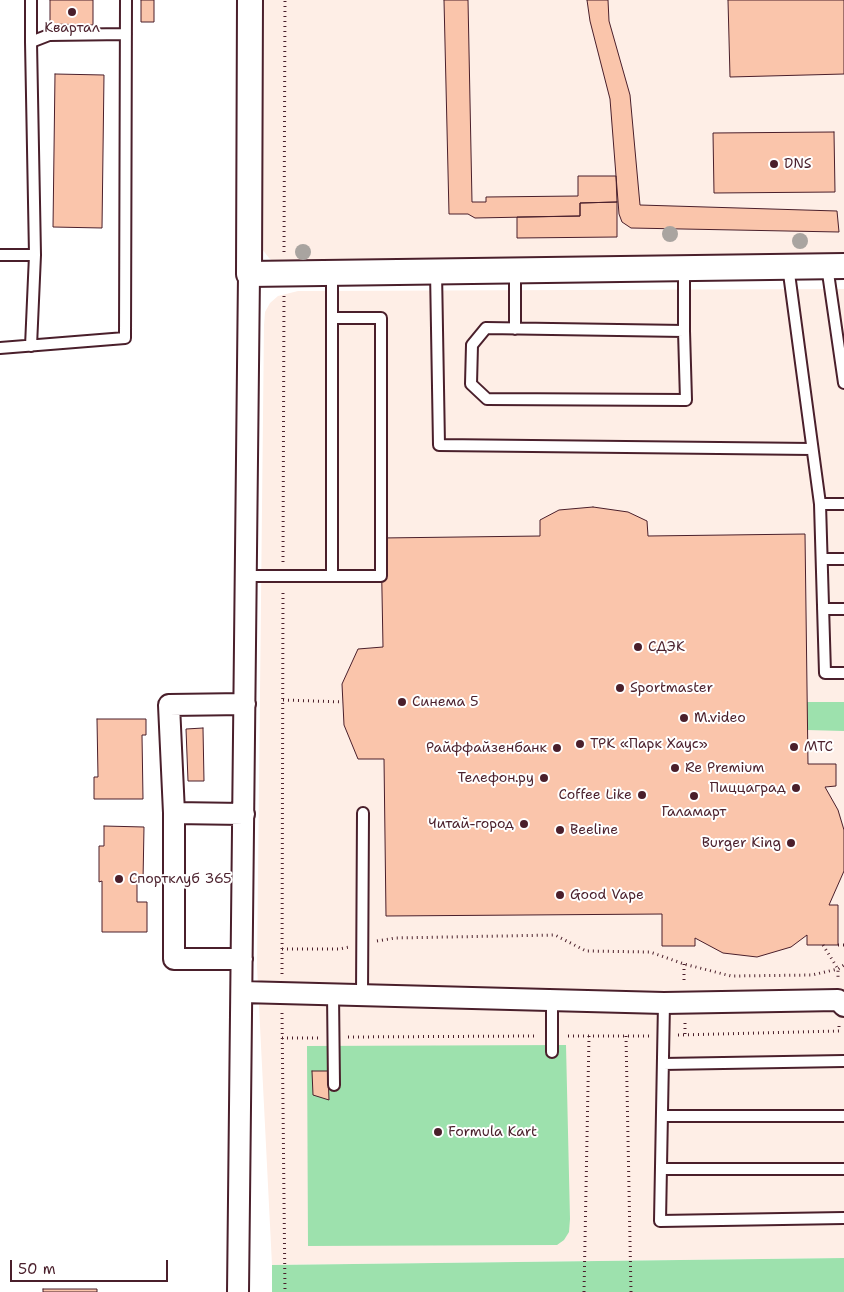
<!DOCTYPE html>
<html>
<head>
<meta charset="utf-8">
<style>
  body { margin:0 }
  #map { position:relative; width:844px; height:1292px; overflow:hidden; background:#fff; font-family:"Shantell Sans",sans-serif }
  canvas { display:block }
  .scale { position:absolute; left:10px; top:1260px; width:158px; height:22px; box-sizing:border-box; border:2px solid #4a1f2b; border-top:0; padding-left:6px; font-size:15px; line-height:18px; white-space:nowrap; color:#4a1f2b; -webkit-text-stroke:4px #fff; paint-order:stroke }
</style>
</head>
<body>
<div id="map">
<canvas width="844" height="1292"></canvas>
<div class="scale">50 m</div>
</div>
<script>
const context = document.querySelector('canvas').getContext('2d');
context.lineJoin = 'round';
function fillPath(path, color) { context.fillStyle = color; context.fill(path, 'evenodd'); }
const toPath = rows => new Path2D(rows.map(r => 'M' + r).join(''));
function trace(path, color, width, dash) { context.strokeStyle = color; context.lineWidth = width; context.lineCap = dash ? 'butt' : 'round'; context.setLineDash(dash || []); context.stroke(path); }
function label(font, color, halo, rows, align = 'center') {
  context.font = font + ' "Shantell Sans",sans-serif'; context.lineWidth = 4; context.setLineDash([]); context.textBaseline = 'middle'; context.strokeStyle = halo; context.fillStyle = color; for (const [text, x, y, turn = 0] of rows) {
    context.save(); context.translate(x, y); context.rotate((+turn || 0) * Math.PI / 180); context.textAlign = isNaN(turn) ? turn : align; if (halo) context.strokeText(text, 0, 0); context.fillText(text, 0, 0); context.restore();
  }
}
fillPath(toPath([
  [264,0,844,0,844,259,277,265,269,258,262,249,261,239],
  [844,289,844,1258,272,1265,257,966,264,325,265,312,270,303,278,296,298,291]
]), '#feeee6');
fillPath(toPath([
  [807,702,844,702,844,731,807,730],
  [566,1045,570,1219,569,1232,564,1240,557,1245,308,1246,307,1046],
  [844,1258,844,1292,272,1292,272,1265]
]), '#9de1ad');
const building = toPath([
  [50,0,93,0,93,25,50,24,50,0],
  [141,0,154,0,154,22,141,22,141,0],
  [444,0,468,0,472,202,486,202,486,197,578,196,578,176,616,176,617,202,580,203,580,216,475,218,468,214,449,214,444,0],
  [587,0,608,0,609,21,630,95,640,205,837,211,839,232,631,228,622,222,619,214,610,99,590,21,587,0],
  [728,0,844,0,844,74,730,77,728,0],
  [55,74,104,75,102,228,53,227,55,74],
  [834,132,835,192,714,193,713,133,834,132],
  [617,202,617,237,517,238,517,217,580,216,580,203,617,202],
  [593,507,628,512,647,521,648,536,805,534,808,764,836,764,836,786,825,787,838,810,844,830,844,871,829,905,838,905,838,945,807,945,807,935,791,947,757,957,723,953,695,938,695,946,662,946,662,914,386,916,384,759,358,759,344,725,342,684,358,649,383,647,381,538,540,536,540,520,559,510,593,507],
  [97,719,146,719,146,735,142,735,143,799,94,799,94,777,98,777,97,719],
  [203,728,204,781,188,781,186,729,203,728],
  [104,826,144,827,143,881,137,881,137,902,147,902,147,932,102,932,102,881,99,882,99,846,104,846,104,826],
  [312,1071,328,1071,329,1100,313,1095,312,1071],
  [43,1289,97,1289,97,1292,43,1292,43,1289]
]);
fillPath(building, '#fac5ab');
trace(building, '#4a1f2b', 1);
const service = toPath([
  [31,42,31,0],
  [0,255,35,255],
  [788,266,820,504,825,673,844,673],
  [827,266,844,383],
  [684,268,684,331],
  [436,271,439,445,812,449],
  [332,273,332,575],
  [486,328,684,331,686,400,487,399,471,384,472,345,486,328],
  [515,329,515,270],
  [31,346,35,255,31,42,49,35,126,34],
  [0,348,125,338,126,0],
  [820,504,844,504],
  [822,559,844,559],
  [246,576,381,576,381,318,332,318],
  [823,609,844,609],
  [333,994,334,1085],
  [362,995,363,813],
  [552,1000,552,1052],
  [664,1003,660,1221,844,1218],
  [663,1064,844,1061],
  [662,1116,844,1116],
  [661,1169,844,1169]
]);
const minor = toPath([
  [174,813,169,705,245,704],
  [242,959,174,959,174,813,244,814],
  [242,992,664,1003,838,1000,844,1006],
  [238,1292,249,274]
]);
const tertiary = toPath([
  [250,0,249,274,844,266]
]);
trace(service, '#4a1f2b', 14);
trace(minor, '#4a1f2b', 24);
trace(tertiary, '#4a1f2b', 28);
trace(toPath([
  [284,252,285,0],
  [283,562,284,296],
  [283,700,343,702],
  [377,941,395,938,555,935,586,951,650,952,684,964,731,976,812,975,838,969,844,965],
  [823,945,838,969,838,980],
  [838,945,844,945],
  [282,949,339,949,349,947],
  [684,964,684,984],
  [282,974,283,591],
  [282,1013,285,1292],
  [685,1023,685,1035],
  [678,1035,839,1031,839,1023],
  [568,1036,649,1036],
  [626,1036,631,1292],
  [348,1037,536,1036],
  [282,1038,319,1038],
  [584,1292,589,1036]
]), '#4a1f2b', 3, [1, 4]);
trace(service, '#fff', 10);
trace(minor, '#fff', 20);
trace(tertiary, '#fff', 24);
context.fillStyle = '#a9a4a0';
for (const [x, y] of [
  [670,234],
  [800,241],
  [303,252]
]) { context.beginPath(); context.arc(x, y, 8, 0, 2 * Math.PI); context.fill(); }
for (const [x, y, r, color] of [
  [72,12,5,"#4a1f2b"],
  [774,164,5,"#4a1f2b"],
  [638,647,5,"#4a1f2b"],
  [620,688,5,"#4a1f2b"],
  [402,702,5,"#4a1f2b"],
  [684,718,5,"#4a1f2b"],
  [580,744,5,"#4a1f2b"],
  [794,747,5,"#4a1f2b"],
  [557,748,5,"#4a1f2b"],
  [675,768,5,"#4a1f2b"],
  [544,778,5,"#4a1f2b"],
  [796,788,5,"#4a1f2b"],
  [642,795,5,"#4a1f2b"],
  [694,796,5,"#4a1f2b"],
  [524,824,5,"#4a1f2b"],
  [560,830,5,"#4a1f2b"],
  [791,843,5,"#4a1f2b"],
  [119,879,5,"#4a1f2b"],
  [560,895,5,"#4a1f2b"],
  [438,1132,5,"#4a1f2b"]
]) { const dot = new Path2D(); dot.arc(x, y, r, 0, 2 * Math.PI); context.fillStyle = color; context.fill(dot); trace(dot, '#fff', 2); }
label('14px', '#4a1f2b', '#fff', [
  ["Квартал",72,28,"center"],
  ["DNS",784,164],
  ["СДЭК",648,647],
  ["Sportmaster",630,688],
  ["Синема 5",412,702],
  ["M.video",694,718],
  ["ТРК «Парк Хаус»",590,744],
  ["МТС",804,747],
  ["Райффайзенбанк",547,748,"right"],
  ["Re Premium",685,768],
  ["Телефон.ру",534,778,"right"],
  ["Пиццаград",786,788,"right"],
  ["Coffee Like",632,795,"right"],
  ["Галамарт",694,812,"center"],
  ["Читай-город",514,824,"right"],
  ["Beeline",570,830],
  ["Burger King",781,843,"right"],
  ["Спортклуб 365",129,879],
  ["Good Vape",570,895],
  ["Formula Kart",448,1132]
], 'left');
</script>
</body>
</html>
